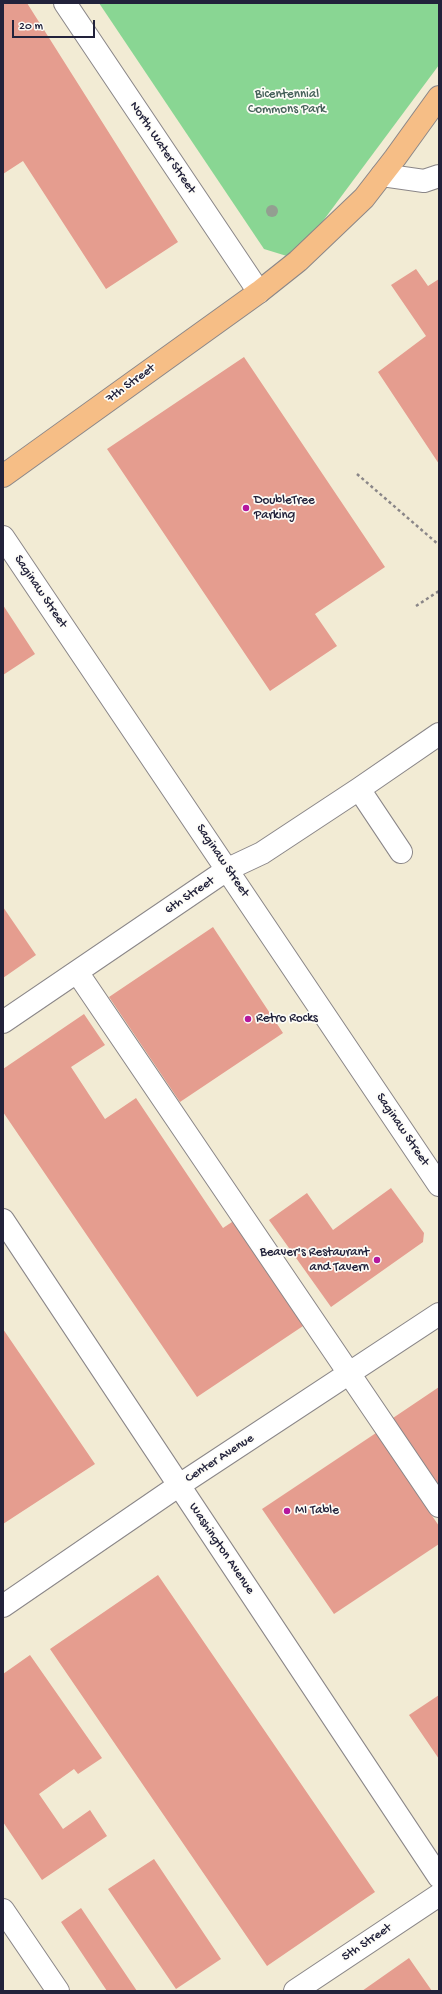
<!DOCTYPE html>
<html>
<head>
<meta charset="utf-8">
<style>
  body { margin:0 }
  #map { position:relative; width:442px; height:1994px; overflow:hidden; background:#f2ebd4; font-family:"Gochi Hand",sans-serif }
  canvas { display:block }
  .frame { position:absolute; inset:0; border:4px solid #22223b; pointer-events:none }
  .scale { position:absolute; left:12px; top:20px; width:83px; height:18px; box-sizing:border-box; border:2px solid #22223b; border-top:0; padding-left:5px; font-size:12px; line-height:14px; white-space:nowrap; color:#22223b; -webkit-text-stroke:3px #fdfcf7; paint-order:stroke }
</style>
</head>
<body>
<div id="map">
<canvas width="442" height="1994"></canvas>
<div class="frame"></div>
<div class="scale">20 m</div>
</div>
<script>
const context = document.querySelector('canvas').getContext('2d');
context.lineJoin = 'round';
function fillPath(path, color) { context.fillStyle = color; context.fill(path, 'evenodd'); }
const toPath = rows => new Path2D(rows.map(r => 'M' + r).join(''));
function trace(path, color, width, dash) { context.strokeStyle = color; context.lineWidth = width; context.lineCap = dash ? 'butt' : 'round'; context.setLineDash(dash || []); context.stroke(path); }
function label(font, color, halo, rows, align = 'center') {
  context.font = font + ' "Gochi Hand",sans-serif'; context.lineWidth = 3.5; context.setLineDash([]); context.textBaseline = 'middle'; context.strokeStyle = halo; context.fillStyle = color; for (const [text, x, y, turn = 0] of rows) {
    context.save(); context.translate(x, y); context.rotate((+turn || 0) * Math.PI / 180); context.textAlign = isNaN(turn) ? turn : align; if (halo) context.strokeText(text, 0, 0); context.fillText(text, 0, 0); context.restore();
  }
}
fillPath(toPath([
  [99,3,439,3,439,65,317,229,290,257,264,249]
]), '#89d693');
fillPath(toPath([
  [3,3,27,3,178,242,106,289,23,161,3,174],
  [416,269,428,286,439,279,439,464,378,372,426,336,391,285],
  [244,357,385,567,315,614,337,646,270,691,107,449],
  [3,605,35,654,3,675],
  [3,907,36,955,3,978],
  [213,927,283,1033,180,1102,109,997],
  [84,1014,105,1045,71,1067,105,1119,136,1098,223,1228,241,1216,312,1320,197,1397,3,1112,3,1069],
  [391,1188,424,1233,423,1242,331,1307,269,1220,307,1193,333,1230],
  [3,1329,95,1464,3,1524],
  [439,1387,439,1495,390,1420],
  [376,1433,439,1526,439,1544,334,1614,262,1509],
  [158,1575,375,1892,267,1966,50,1649],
  [30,1655,102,1758,78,1774,74,1769,39,1794,63,1829,90,1810,107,1836,42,1880,3,1822,3,1674],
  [439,1695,439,1759,409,1715],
  [154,1859,221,1959,176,1989,108,1889],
  [81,1908,137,1991,107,1991,61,1922],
  [409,1958,432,1991,362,1991]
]), '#e59d8f');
const minor = toPath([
  [65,3,259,292],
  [382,175,424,181,439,176],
  [3,537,439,1185],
  [359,789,401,852],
  [77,972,439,1506],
  [3,1022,228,869,262,853,359,789,439,734],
  [3,1220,439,1877],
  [3,1606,178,1486,439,1314],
  [3,1910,58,1991],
  [295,1991,439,1895]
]);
const highway = toPath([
  [3,476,259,292,298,261,364,198,395,158,439,97]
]);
trace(minor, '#8a8688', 24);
trace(highway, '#8a8688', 24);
trace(toPath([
  [357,474,439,545],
  [416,606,439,591]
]), '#8a8688', 2.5, [3, 3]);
trace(minor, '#fff', 22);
trace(highway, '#f6be86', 22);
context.fillStyle = '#939f91';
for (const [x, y] of [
  [272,211]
]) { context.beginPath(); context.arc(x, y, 6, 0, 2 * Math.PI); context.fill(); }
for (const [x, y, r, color] of [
  [246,508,4,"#b5179e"],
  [248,1019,4,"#b5179e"],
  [377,1260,4,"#b5179e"],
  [287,1511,4,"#b5179e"]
]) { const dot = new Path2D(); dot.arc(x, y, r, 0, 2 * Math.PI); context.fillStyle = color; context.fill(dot); trace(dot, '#fdfcf7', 1.5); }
label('13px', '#46615a', '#fdfcf7', [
  ["Bicentennial",287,95],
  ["Commons Park",287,110]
]);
label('13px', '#22223b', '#fdfcf7', [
  ["North Water Street",162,148,56],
  ["7th Street",131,384,-36],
  ["Saginaw Street",40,592,56],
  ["Saginaw Street",222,861,56],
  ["6th Street",190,896,-34],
  ["Saginaw Street",402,1130,56],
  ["Center Avenue",220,1459,-33],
  ["Washington Avenue",221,1549,56],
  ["5th Street",367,1943,-34]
]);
label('13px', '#22223b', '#fdfcf7', [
  ["DoubleTree",254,501],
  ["Parking",254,516],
  ["Retro Rocks",256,1019],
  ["Beaver's Restaurant",369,1253,"right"],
  ["and Tavern",369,1268,"right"],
  ["MI Table",295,1511]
], 'left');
</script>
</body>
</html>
